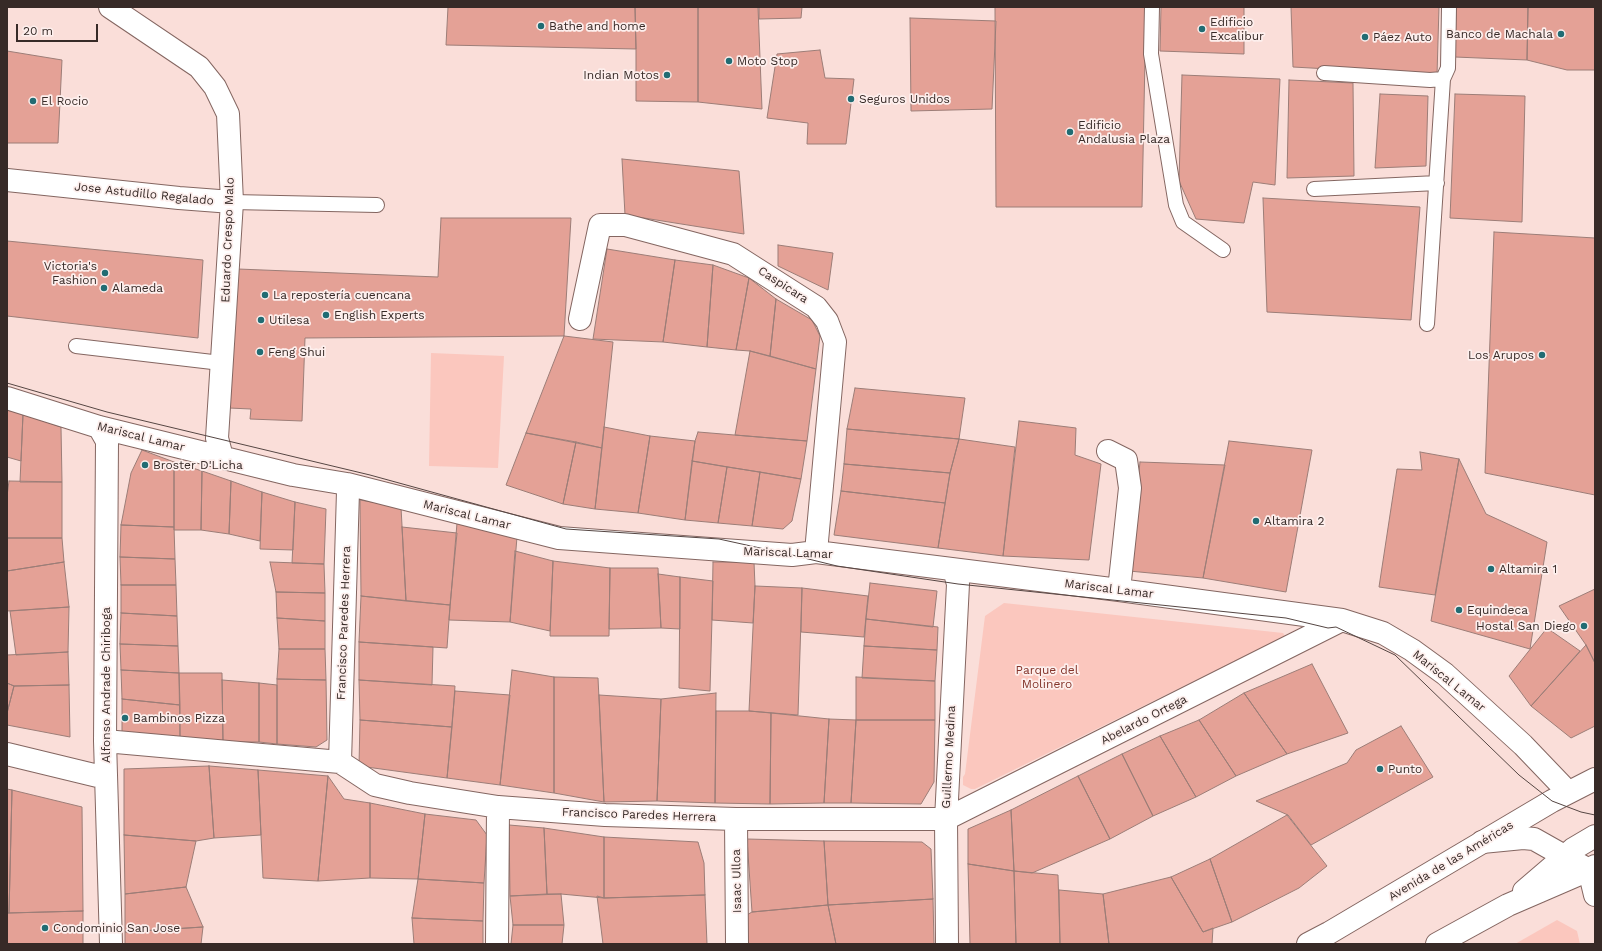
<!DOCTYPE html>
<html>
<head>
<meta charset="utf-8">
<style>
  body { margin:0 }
  #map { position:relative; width:1602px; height:951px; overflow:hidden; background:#faded9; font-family:"Work Sans",sans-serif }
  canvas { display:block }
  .frame { position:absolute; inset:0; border:8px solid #372a27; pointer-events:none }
  .scale { position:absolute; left:16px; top:24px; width:82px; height:18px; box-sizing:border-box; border:2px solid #372a27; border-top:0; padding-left:5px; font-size:12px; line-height:14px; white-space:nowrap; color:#372a27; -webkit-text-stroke:3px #fdefed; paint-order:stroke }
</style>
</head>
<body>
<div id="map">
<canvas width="1602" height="951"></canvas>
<div class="frame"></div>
<div class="scale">20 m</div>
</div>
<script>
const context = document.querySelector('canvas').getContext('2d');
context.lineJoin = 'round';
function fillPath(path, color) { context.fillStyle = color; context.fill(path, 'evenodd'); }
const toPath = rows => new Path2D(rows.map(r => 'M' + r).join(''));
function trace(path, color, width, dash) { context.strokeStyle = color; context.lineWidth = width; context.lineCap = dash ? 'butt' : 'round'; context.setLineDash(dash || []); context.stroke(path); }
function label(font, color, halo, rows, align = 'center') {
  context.font = font + ' "Work Sans",sans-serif'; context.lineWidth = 3.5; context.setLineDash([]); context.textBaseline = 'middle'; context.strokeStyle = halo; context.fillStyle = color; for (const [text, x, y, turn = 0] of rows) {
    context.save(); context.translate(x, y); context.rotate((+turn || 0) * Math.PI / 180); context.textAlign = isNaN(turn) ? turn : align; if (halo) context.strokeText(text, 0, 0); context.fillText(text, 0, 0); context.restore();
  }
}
fillPath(toPath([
  [431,353,504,356,498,468,429,466],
  [1004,603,1283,633,1285,636,975,789,971,789,963,785,963,777,965,774,985,616],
  [1557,920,1577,931,1580,944,1515,944]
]), '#fbc7be');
const building = toPath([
  [448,7,635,7,636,49,446,45,448,7],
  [635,7,698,7,698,102,636,101,636,49,635,7],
  [698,7,758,7,762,109,698,102,698,7],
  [759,7,802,7,801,18,759,19,759,7],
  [995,7,1146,7,1142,207,996,207,995,7],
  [1161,7,1244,7,1244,54,1160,51,1161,7],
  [1291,7,1439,7,1437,75,1293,67,1291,7],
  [1456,7,1528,7,1527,60,1455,57,1456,7],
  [1528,7,1595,7,1595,70,1567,70,1527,60,1528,7],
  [910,18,996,21,992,109,911,111,910,18],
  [820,50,825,78,854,79,846,144,807,144,808,123,767,118,777,54,820,50],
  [7,51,62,60,58,143,7,143,7,51],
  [1182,75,1280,79,1275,185,1253,182,1244,223,1196,219,1179,181,1182,75],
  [1289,80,1353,83,1354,176,1287,178,1289,80],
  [1380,94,1428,96,1426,166,1375,168,1380,94],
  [1455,94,1525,96,1522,222,1450,218,1455,94],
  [622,159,739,171,744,234,625,215,622,159],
  [1263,198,1420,207,1411,320,1267,312,1263,198],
  [441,218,571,218,564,336,305,338,302,421,250,419,251,409,229,408,238,269,438,277,441,218],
  [1494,232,1595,238,1595,495,1485,473,1494,232],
  [7,241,203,260,198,338,7,316,7,241],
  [778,245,833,253,828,290,778,266,778,245],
  [607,249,675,260,663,342,593,339,607,249],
  [675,260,713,265,707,347,663,342,675,260],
  [713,265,749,278,736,350,707,347,713,265],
  [749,278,776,299,770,356,750,351,736,350,749,278],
  [776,299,812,320,820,336,816,369,770,356,776,299],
  [564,336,613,342,602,448,526,433,564,336],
  [750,351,816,369,807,441,735,435,750,351],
  [855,388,965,398,959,439,847,429,855,388],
  [7,410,23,414,21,461,7,457,7,410],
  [23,414,61,427,62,482,20,482,23,414],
  [1019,421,1076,428,1075,455,1101,464,1089,560,1003,556,1019,421],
  [604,427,650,436,638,513,595,509,604,427],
  [847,429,959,439,950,473,844,464,847,429],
  [698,432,807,441,801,479,692,461,695,441,698,432],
  [526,433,576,442,563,504,506,485,526,433],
  [650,436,695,441,685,520,638,513,650,436],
  [959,439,1015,447,1003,556,938,548,950,473,959,439],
  [1229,441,1312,450,1286,592,1203,578,1229,441],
  [576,442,602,448,595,509,563,504,576,442],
  [142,450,174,462,174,527,121,525,131,473,142,450],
  [1420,452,1459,459,1435,595,1379,587,1397,469,1422,470,1420,452],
  [1459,459,1486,514,1547,542,1530,649,1431,621,1459,459],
  [692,461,727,467,718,523,685,520,692,461],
  [174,462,202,471,201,530,174,530,174,462],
  [1140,462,1225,465,1203,578,1129,571,1140,462],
  [844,464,950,473,945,503,841,491,844,464],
  [727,467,760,472,752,526,718,523,727,467],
  [202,471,231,481,229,534,201,530,202,471],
  [760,472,801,479,792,521,783,529,752,526,760,472],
  [9,481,62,482,62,538,7,538,7,496,9,481],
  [231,481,262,492,260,541,229,534,231,481],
  [841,491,945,503,938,548,834,535,841,491],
  [262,492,295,502,293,550,260,549,262,492],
  [360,500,401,507,406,601,361,596,360,500],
  [295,502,326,509,324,564,292,563,295,502],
  [457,523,517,537,510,622,449,620,457,523],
  [121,525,174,527,175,559,120,557,121,525],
  [402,527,457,533,450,605,406,601,402,527],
  [7,538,62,538,64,562,7,571,7,538],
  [515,551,553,561,550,631,510,622,515,551],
  [120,557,175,559,176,585,121,585,120,557],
  [553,561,610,568,609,636,550,636,553,561],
  [64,562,69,607,7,611,7,571,64,562],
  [270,562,324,564,325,593,276,592,270,562],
  [713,562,754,562,755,586,753,623,712,620,713,562],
  [610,568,658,568,661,628,609,629,610,568],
  [658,574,680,577,680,629,661,628,658,574],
  [680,577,713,581,710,691,679,688,680,577],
  [870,583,937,591,933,627,866,619,870,583],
  [121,585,176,585,177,616,121,613,121,585],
  [755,586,802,588,798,715,749,711,755,586],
  [802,588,868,596,864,637,801,632,802,588],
  [1595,589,1595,663,1586,645,1559,606,1595,589],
  [276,592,325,593,325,621,277,618,276,592],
  [361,596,450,605,447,648,359,642,361,596],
  [69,607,68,652,16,655,10,611,69,607],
  [121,613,177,616,178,646,120,644,121,613],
  [277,618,325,621,325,649,279,649,277,618],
  [866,619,938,627,937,650,864,646,866,619],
  [1547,628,1580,651,1531,706,1509,676,1547,628],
  [359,642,433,647,432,685,359,680,359,642],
  [120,644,178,646,179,673,121,670,120,644],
  [1586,645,1595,663,1595,726,1571,738,1531,706,1586,645],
  [864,646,937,650,935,681,862,678,864,646],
  [279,649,325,649,326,680,277,679,279,649],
  [68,652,69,685,14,686,7,683,7,655,68,652],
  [1312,664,1348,733,1287,754,1244,693,1312,664],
  [121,670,179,673,180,705,122,699,121,670],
  [512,670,554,677,554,793,500,785,512,670],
  [179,673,222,673,223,742,180,739,179,673],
  [554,677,598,678,604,802,554,793,554,677],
  [856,677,935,681,935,720,856,720,856,677],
  [277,679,326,680,327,740,316,747,277,744,277,679],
  [222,680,259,683,259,742,223,742,222,680],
  [359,680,455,686,452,727,360,720,359,680],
  [7,683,14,686,7,713,7,683],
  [259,683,277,685,277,744,259,742,259,683],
  [69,685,70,737,7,725,7,713,14,686,69,685],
  [455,691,510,695,500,785,447,778,455,691],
  [716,693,715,803,657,801,661,699,716,693],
  [1244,693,1287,754,1236,776,1199,720,1244,693],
  [599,695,661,699,657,801,604,802,599,695],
  [122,699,180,705,180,739,122,734,122,699],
  [716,711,749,711,771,713,770,804,715,803,716,711],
  [771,713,829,719,824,803,770,804,771,713],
  [829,719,856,720,851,803,824,803,829,719],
  [360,720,452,727,447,778,359,766,360,720],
  [856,720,935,720,934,782,921,804,851,803,856,720],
  [1199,720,1236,776,1196,797,1160,736,1199,720],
  [1401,726,1433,777,1311,845,1288,815,1256,801,1347,763,1356,750,1401,726],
  [1160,736,1196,797,1153,816,1122,754,1160,736],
  [1122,754,1153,816,1110,839,1078,776,1122,754],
  [209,766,214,838,196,841,124,835,124,769,209,766],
  [209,766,258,770,261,835,214,838,209,766],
  [258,770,328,776,318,881,263,878,258,770],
  [328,776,344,799,370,803,370,878,318,881,328,776],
  [1078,776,1110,839,1032,873,1014,871,1011,810,1078,776],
  [7,789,12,790,9,913,7,913,7,789],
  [12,790,82,807,83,911,9,913,12,790],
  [370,803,425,814,418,879,370,878,370,803],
  [1011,810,1014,871,968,864,968,829,1011,810],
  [425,814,476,820,487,835,484,883,418,879,425,814],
  [1287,815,1327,866,1299,888,1232,922,1210,859,1287,815],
  [509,825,544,828,547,894,510,896,509,825],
  [544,828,604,837,604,898,561,894,547,894,544,828],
  [124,835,196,841,186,887,125,894,124,835],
  [604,837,698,842,704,863,705,895,604,898,604,837],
  [747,839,824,841,828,905,752,912,747,839],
  [824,841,922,842,931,849,933,899,828,905,824,841],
  [1210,859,1232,922,1203,932,1171,877,1210,859],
  [968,864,1014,871,1016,944,970,944,968,864],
  [1014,871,1058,875,1060,944,1016,944,1014,871],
  [1171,877,1203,932,1213,928,1212,944,1109,944,1103,894,1171,877],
  [418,879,484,883,483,921,412,918,418,879],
  [186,887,203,927,125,932,125,894,186,887],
  [1059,890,1103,894,1109,944,1060,944,1059,890],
  [561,894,564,925,513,925,510,896,561,894],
  [705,895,707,944,603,944,597,896,604,898,705,895],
  [933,899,934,944,836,944,828,905,933,899],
  [828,905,836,944,748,944,745,916,752,912,828,905],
  [83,911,83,944,7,944,7,913,83,911],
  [412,918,483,921,483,944,414,944,412,918],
  [513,925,564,925,562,944,511,944,513,925],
  [203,927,201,944,125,944,125,932,203,927]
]);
fillPath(building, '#e4a196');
trace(building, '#9c7d77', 1);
const lane = toPath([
  [1152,7,1151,54,1176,205,1183,222,1223,250],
  [1324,73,1430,80,1443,79,1448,68,1449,7],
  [1314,189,1437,183],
  [232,202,377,205],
  [1427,324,1443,79],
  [76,346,221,363]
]);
const street = toPath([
  [110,7,199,67,215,87,228,114,232,202,217,438,222,457],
  [7,180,179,198,232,202],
  [580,319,600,225,625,225,733,254,816,307,827,321,835,342,816,552],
  [7,398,99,427,293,475,347,484,559,538,792,555,816,552,1119,590,1342,620,1383,633,1412,650,1445,674,1523,745,1568,792],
  [99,427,107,441,105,741,111,944],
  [1108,451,1126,460,1130,488,1119,590],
  [105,741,340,762,375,785,410,793,498,807,605,815,736,819,946,819,1342,620],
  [7,754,106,778],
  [340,762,348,491,347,484],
  [736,819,737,944],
  [1482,842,1523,838,1534,839,1589,870,1595,895],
  [497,944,498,807],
  [947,944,946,819,958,584,954,570]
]);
const primary = toPath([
  [1524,891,1573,849,1595,836],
  [1308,944,1329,933,1552,801,1595,779],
  [1437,944,1508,905,1589,870,1595,866]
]);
trace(lane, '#846661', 16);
trace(street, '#846661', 24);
trace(primary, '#846661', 24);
trace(lane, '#fff', 14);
trace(street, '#fff', 22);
trace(primary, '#fff', 22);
trace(toPath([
  [7,383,107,412,370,475,566,529,719,539,792,555,837,566,958,584,1286,618,1328,628,1336,627,1395,655,1519,775,1552,801,1581,812,1595,815]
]), '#554643', 1);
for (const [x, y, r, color] of [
  [541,26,4,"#216c73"],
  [1202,29,4,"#216c73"],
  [1561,34,4,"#216c73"],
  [1365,37,4,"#216c73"],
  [729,61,4,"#216c73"],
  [667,75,4,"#216c73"],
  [851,99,4,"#216c73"],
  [33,101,4,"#216c73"],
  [1070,132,4,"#216c73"],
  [105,273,4,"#216c73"],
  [104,288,4,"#216c73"],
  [265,295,4,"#216c73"],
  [326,315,4,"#216c73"],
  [261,320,4,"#216c73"],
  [260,352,4,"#216c73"],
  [1542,355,4,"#216c73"],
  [145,465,4,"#216c73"],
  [1256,521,4,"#216c73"],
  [1491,569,4,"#216c73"],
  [1459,610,4,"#216c73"],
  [1584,626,4,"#216c73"],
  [125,718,4,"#216c73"],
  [1380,769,4,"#216c73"],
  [45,928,4,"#216c73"]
]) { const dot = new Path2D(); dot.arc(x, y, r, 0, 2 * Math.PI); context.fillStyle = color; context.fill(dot); trace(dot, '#fdefed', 1.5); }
label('12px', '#372a27', '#fdefed', [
  ["Edificio",1210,22],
  ["Excalibur",1210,36],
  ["Bathe and home",549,26],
  ["Banco de Machala",1553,34,"right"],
  ["Páez Auto",1373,37],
  ["Moto Stop",737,61],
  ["Indian Motos",659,75,"right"],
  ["Seguros Unidos",859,99],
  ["El Rocio",41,101],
  ["Edificio",1078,125],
  ["Andalusia Plaza",1078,139],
  ["Victoria's",97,266,"right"],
  ["Fashion",97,280,"right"],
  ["Alameda",112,288],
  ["La repostería cuencana",273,295],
  ["English Experts",334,315],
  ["Utilesa",269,320],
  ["Feng Shui",268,352],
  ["Los Arupos",1534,355,"right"],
  ["Broster D'Licha",153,465],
  ["Altamira 2",1264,521],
  ["Altamira 1",1499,569],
  ["Equindeca",1467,610],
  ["Hostal San Diego",1576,626,"right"],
  ["Bambinos Pizza",133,718],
  ["Punto",1388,769],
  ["Condominio San Jose",53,928]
], 'left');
label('12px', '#372a27', '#fdefed', [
  ["Jose Astudillo Regalado",144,194,6],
  ["Eduardo Crespo Malo",228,240,-88],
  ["Caspicara",783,285,33],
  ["Mariscal Lamar",141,437,14],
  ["Mariscal Lamar",467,515,14],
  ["Mariscal Lamar",788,553,2],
  ["Mariscal Lamar",1109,589,7],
  ["Francisco Paredes Herrera",344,623,-88],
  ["Mariscal Lamar",1449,681,39],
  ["Alfonso Andrade Chiriboga",106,685,-90],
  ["Abelardo Ortega",1144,720,-27],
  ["Guillermo Medina",949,757,-87],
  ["Francisco Paredes Herrera",639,815,2],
  ["Avenida de las Américas",1451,861,-31],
  ["Isaac Ulloa",737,881,-91]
]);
label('12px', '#84342a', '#fdefed', [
  ["Parque del",1047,670],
  ["Molinero",1047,684]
]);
</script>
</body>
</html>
